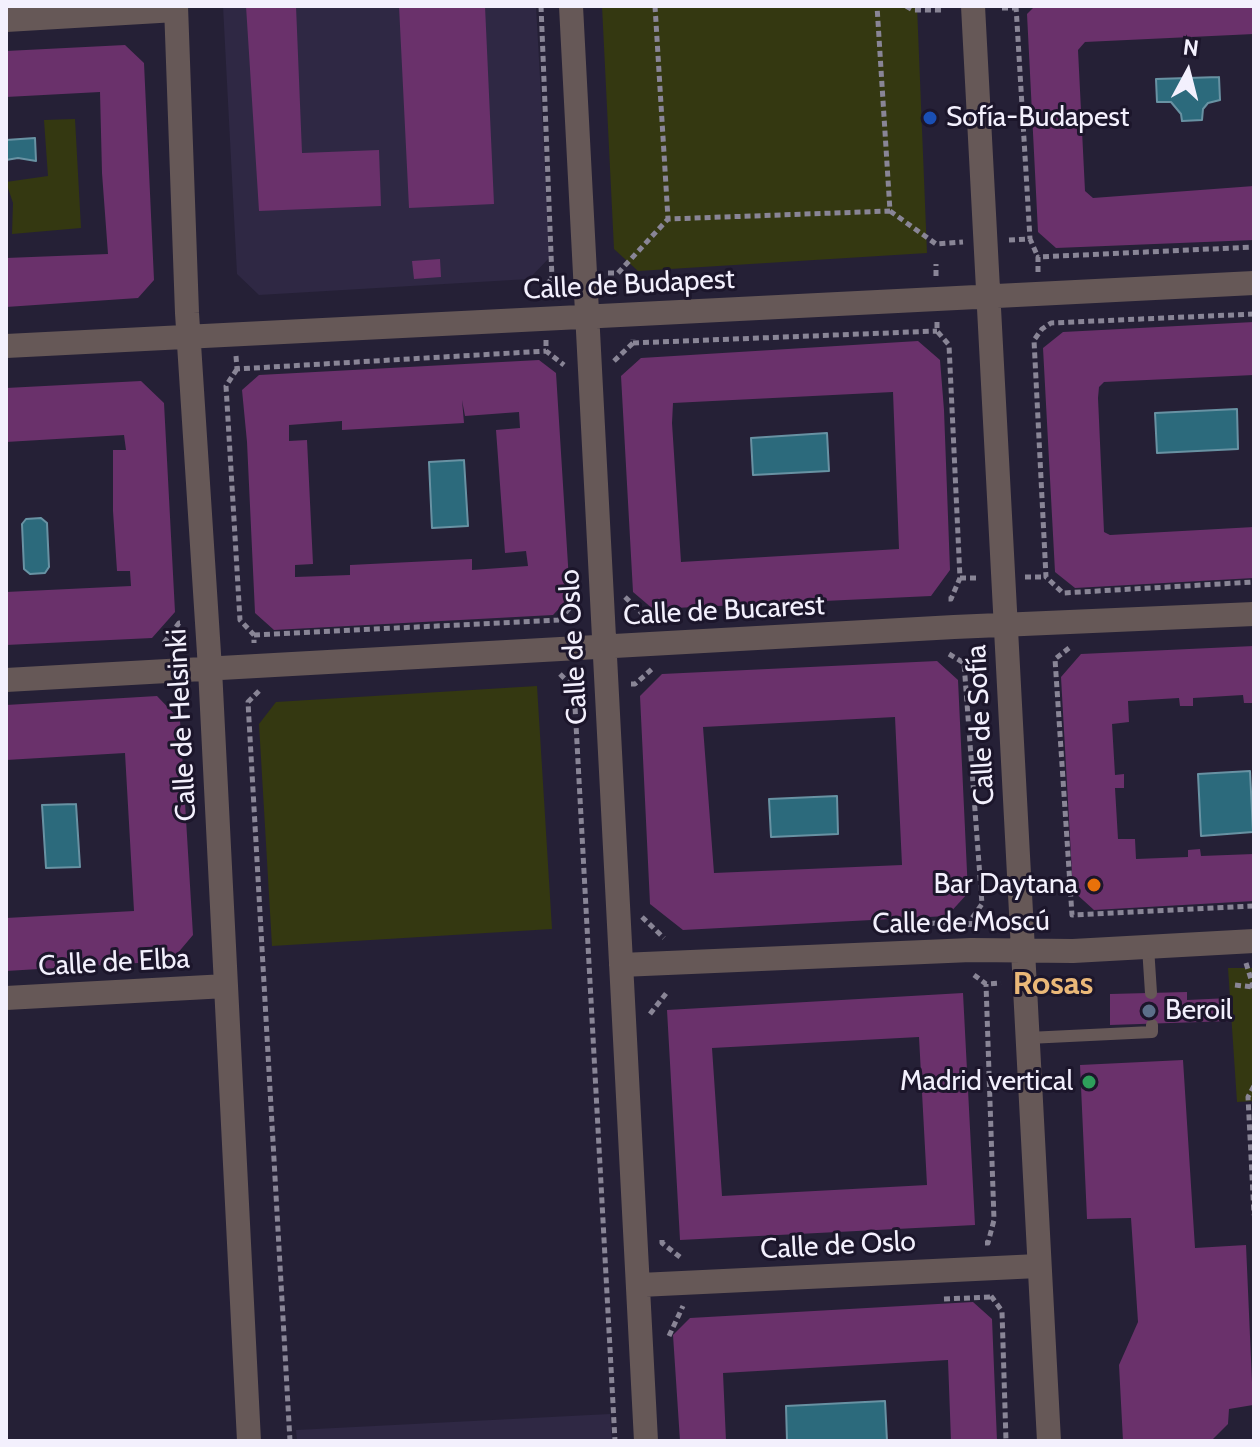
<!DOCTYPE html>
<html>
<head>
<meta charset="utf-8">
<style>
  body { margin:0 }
  #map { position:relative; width:1260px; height:1447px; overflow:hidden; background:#252036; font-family:Cabin,sans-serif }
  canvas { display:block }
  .frame { position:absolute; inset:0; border:8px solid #f3f0fd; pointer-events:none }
  .north { position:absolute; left:1148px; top:32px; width:80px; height:80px; -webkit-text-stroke:6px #1c162b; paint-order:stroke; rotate:7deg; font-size:22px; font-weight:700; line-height:32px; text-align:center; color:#f3f0fd }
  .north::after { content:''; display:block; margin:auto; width:28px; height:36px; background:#f3f0fd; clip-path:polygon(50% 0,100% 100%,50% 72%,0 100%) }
</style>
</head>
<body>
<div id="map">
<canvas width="1260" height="1447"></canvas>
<div class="frame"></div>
<div class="north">N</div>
</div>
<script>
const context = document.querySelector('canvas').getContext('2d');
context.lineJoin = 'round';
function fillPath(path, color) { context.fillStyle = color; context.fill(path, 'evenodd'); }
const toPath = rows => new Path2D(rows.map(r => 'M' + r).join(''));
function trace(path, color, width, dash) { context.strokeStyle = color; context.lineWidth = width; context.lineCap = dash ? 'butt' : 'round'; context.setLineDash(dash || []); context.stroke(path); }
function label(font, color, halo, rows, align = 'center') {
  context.font = font + ' Cabin,sans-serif'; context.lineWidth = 6; context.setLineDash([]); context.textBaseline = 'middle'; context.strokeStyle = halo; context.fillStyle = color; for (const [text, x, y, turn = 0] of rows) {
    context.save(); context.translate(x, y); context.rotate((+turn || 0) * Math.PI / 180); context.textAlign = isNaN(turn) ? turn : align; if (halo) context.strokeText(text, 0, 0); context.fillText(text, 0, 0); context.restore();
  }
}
fillPath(toPath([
  [223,6,536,6,550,257,529,279,259,295,237,274],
  [610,1414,612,1441,297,1441,296,1430]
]), '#2f2844');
fillPath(toPath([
  [602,6,917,6,927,253,638,271,614,249],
  [75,119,81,228,12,234,13,203,6,182,48,176,44,120],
  [537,686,552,929,272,946,259,724,276,702],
  [1228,968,1254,968,1254,1101,1237,1102]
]), '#343811');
const water = toPath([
  [1219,77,1220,100,1208,103,1203,109,1202,120,1182,121,1181,114,1171,102,1157,102,1156,79,1219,77],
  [35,138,36,161,18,158,6,160,6,140,35,138],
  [1237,409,1238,449,1157,453,1155,413,1237,409],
  [827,433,829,471,753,475,751,438,827,433],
  [464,460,468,526,432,528,429,462,464,460],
  [41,518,47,523,49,567,45,573,30,574,24,569,22,524,26,519,41,518],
  [1250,771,1253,832,1201,836,1198,774,1250,771],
  [837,796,838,834,771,837,769,799,837,796],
  [76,804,80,867,46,868,42,805,76,804],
  [885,1401,887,1441,787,1441,786,1406,885,1401]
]);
fillPath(water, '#2c6a7c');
trace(water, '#6892a3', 2);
fillPath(toPath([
  [246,6,296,6,302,153,379,150,381,206,259,211],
  [399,6,485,6,494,204,409,208],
  [1035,6,1254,6,1254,34,1085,42,1078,50,1085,191,1093,198,1254,186,1254,240,1056,248,1038,232,1027,14],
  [125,45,144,63,154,280,138,298,6,307,6,258,108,254,102,173,100,92,6,97,6,51],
  [440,259,441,277,414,279,412,261],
  [1254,322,1254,375,1104,382,1099,387,1098,398,1104,532,1110,535,1254,527,1254,578,1075,588,1055,572,1043,348,1063,332],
  [918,341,940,360,944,410,950,570,931,596,653,609,633,592,621,376,641,358],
  [893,392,899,549,681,562,672,423,673,403],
  [539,360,556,373,570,597,553,615,274,630,255,613,247,442,242,390,259,375],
  [462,400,465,416,519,412,520,428,496,430,505,553,526,551,528,566,472,570,472,559,350,565,350,575,295,577,295,565,313,564,307,440,289,441,289,425,342,421,342,430,464,423],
  [141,381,164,403,175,612,152,638,6,645,6,592,131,586,130,571,117,571,113,511,113,450,126,450,124,435,6,442,6,388],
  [1254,646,1254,703,1244,703,1243,695,1193,698,1193,706,1180,706,1179,698,1128,701,1129,722,1112,724,1115,775,1124,774,1124,788,1115,788,1118,839,1135,839,1136,859,1188,857,1188,850,1200,849,1201,856,1254,854,1254,901,1094,910,1073,891,1061,677,1081,654],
  [937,661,958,680,968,893,947,916,683,930,650,904,640,696,662,674],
  [895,717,902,865,714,873,703,727],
  [157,696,180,720,193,935,171,961,6,971,6,918,134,911,125,753,6,760,6,705],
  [1187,992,1187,1000,1230,998,1231,1021,1110,1025,1110,994],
  [963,993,975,1225,680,1240,667,1010],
  [919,1037,927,1185,722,1196,712,1048],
  [1183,1060,1195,1248,1246,1245,1253,1405,1229,1409,1228,1424,1211,1441,1123,1441,1119,1365,1138,1322,1131,1218,1087,1219,1080,1065],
  [973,1302,992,1319,997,1441,951,1441,948,1360,723,1373,726,1441,680,1441,673,1335,690,1318]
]), '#6a316b');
trace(toPath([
  [541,6,552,278],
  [655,6,668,219,890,211,877,6],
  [906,6,913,10,944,10],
  [1016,6,1030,239],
  [1002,8,1015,8],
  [890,211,936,244,963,242],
  [1009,240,1030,239,1038,257],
  [1038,272,1038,257,1254,247],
  [608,273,618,273,668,219],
  [936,276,936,264],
  [544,294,544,288,552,278,562,277],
  [1254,314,1051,323,1042,329,1034,340,1046,577,1063,593,1254,582],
  [937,322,937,331,949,345,960,578,951,599,945,599],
  [546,340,546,351,564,365],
  [633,343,937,331],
  [236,356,237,369,546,351],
  [614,361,633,343,633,339],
  [237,369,226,386,240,620,254,635,254,643],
  [1025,577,1046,577],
  [960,578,979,578],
  [625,597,649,620],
  [559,620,576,601],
  [254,635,559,620],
  [164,643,179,623,183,623],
  [1069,648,1055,659,1072,915,1254,906],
  [949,654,964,663,982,904,970,921,970,927],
  [560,674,574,688,615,1441],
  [631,684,635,684,652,669],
  [259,691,248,702,290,1441],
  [642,917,664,938],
  [920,924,970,921],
  [1246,963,1254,989],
  [974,975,986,984,1001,983],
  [1047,982,1063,982],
  [1235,985,1253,987],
  [650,1014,668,991],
  [1254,1086,1248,1097,1254,1215],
  [662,1240,662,1243,680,1257],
  [985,1243,988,1243,994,1220,986,984],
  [991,1296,1002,1311,1006,1441],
  [944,1299,991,1297],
  [669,1336,683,1306]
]), '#898596', 5, [6, 4]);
trace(toPath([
  [1148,947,1151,993],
  [1028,1038,1152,1032,1152,1025]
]), '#665857', 12);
trace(toPath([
  [176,6,187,313,210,669,249,1441],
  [571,6,646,1441],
  [973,6,1049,1441],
  [6,20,176,10],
  [6,346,1254,283],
  [6,680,954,627,1254,614],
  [621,965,971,950,1073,951,1254,941],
  [6,998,226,986],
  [640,1285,1038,1266]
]), '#665857', 24);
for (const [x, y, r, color] of [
  [930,118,8,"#1a4fb4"],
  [1094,885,8,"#e8710a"],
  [1149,1011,8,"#5c6f8a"],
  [1089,1082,8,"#2e9e5b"]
]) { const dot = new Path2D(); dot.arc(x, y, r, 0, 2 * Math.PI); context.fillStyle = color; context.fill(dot); trace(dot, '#1c162b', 3); }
label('28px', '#f3f0fd', '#1c162b', [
  ["Sofía-Budapest",946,118],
  ["Bar Daytana",1078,885,"right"],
  ["Beroil",1165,1011],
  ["Madrid vertical",1073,1082,"right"]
], 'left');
label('28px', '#f3f0fd', '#1c162b', [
  ["Calle de Budapest",629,285,-3],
  ["Calle de Bucarest",724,611,-3],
  ["Calle de Oslo",574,647,-93],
  ["Calle de Helsinki",182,725,-93],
  ["Calle de Sofía",981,725,-93],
  ["Calle de Moscú",961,923,-1],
  ["Calle de Elba",114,963,-3],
  ["Calle de Oslo",838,1246,-3]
]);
label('bold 32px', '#eab878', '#1c162b', [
  ["Rosas",1053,985]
]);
</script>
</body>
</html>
